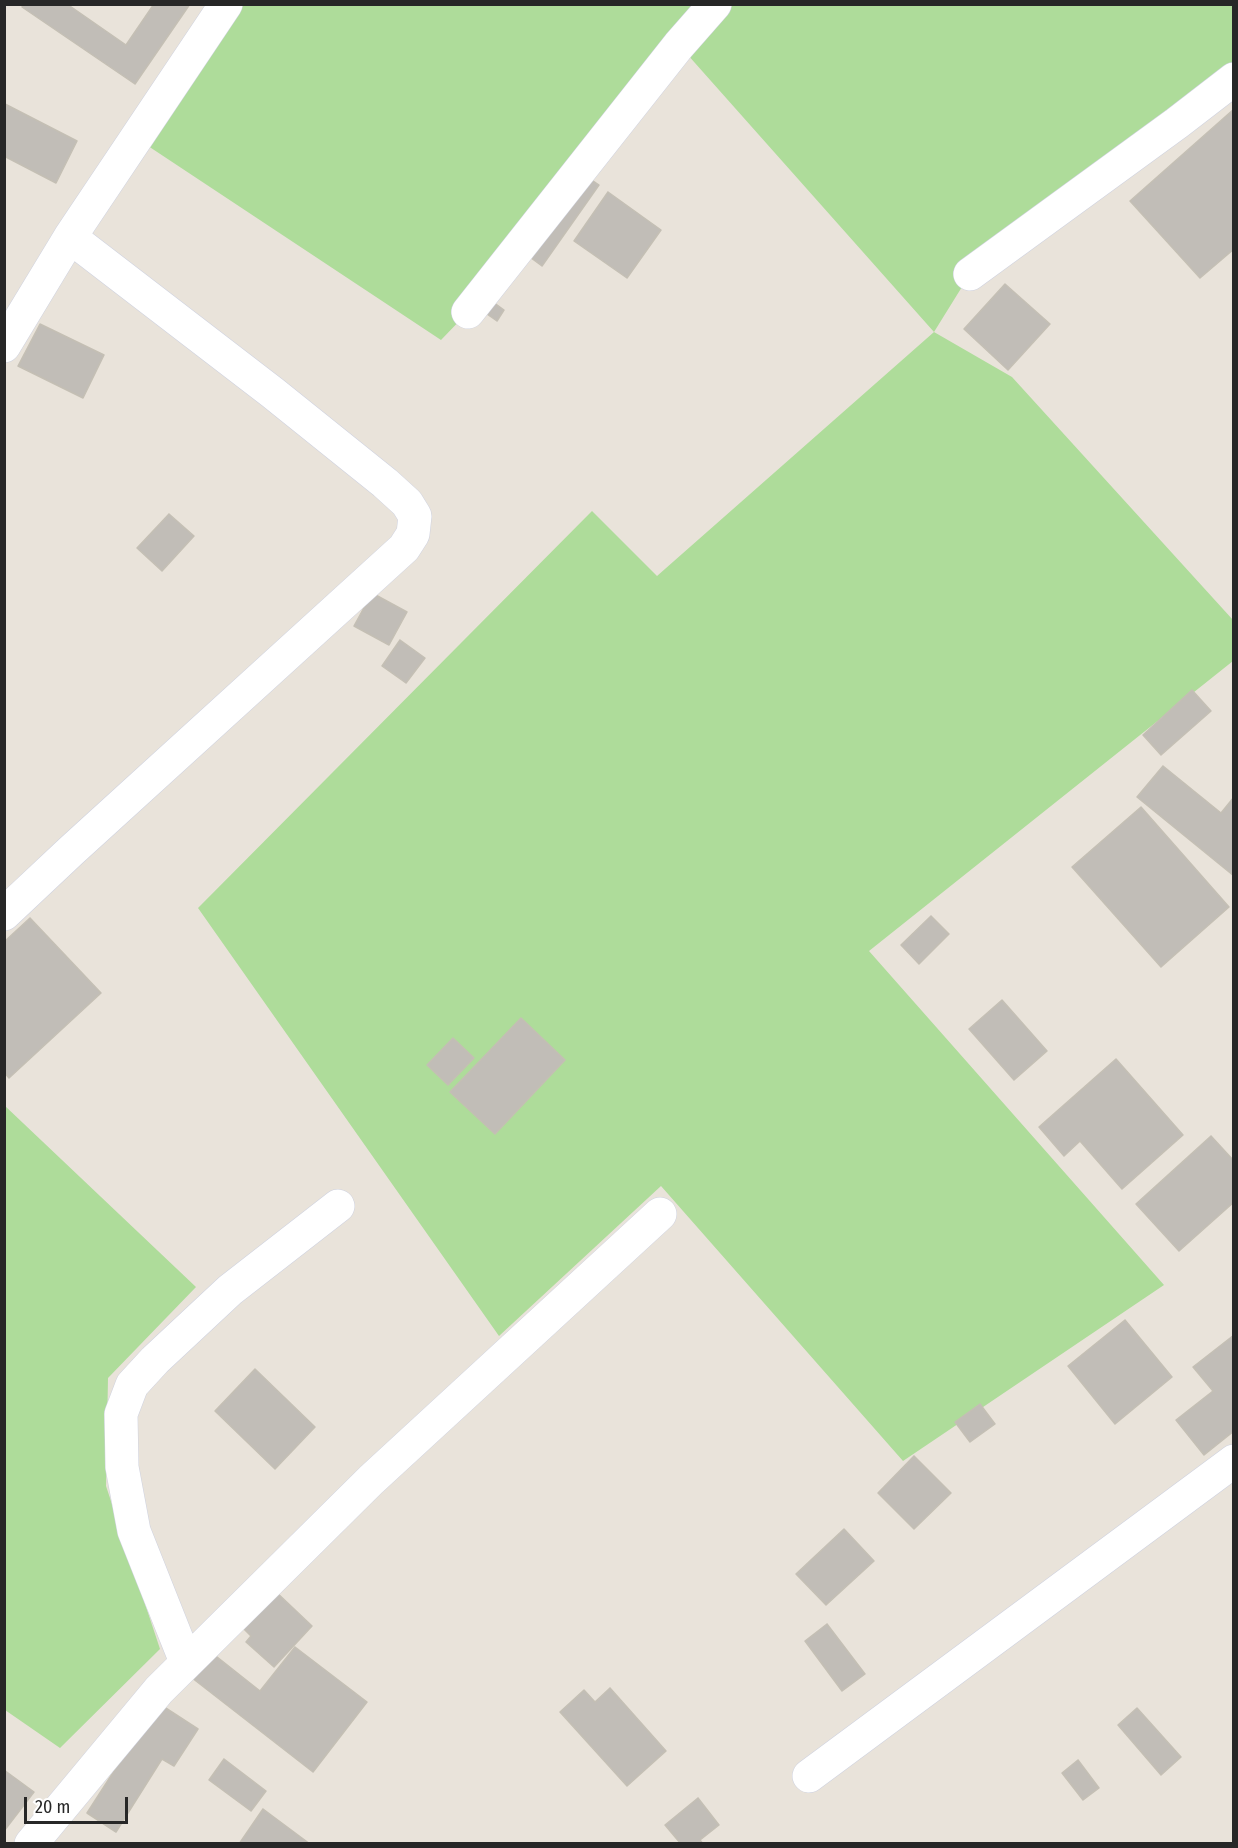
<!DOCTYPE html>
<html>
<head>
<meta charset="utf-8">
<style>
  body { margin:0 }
  #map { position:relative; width:1238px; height:1848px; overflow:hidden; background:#e9e3da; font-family:"Fira Sans Condensed",sans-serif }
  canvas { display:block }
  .frame { position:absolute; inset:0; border:6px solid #272727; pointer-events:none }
  .scale { position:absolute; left:24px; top:1797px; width:104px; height:27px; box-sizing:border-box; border:3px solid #272727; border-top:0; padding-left:8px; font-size:18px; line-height:21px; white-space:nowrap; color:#272727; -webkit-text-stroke:4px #fff; paint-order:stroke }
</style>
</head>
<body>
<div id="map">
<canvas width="1238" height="1848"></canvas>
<div class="frame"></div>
<div class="scale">20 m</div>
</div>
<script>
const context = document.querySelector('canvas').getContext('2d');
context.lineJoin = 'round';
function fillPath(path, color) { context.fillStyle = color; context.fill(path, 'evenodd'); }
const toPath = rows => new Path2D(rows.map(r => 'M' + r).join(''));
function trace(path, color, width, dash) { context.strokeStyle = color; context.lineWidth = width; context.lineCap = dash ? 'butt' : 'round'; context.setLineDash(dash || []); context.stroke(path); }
fillPath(toPath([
  [227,5,1233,5,1233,78,970,274,934,332,1012,377,1233,620,1233,661,869,951,1164,1285,903,1461,661,1186,499,1336,198,908,592,511,657,576,934,332,679,45,468,312,441,340,136,138],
  [4,1105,196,1287,108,1378,106,1486,160,1649,60,1748,5,1710]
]), '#aedc9a');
const building = toPath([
  [24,4,67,4,126,45,154,4,190,4,135,84,22,7,24,4],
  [5,104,77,141,56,183,4,156,5,104],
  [1234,109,1234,249,1200,278,1130,201,1234,109],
  [580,172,599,185,542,266,523,252,580,172],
  [608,192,661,230,627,278,574,241,608,192],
  [1005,284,1050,324,1008,370,964,329,1005,284],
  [482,294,504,310,497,321,474,305,482,294],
  [40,324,104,355,83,398,18,366,40,324],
  [169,514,194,536,162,571,137,548,169,514],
  [372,593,407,612,389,645,354,626,372,593],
  [400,640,425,658,406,683,382,666,400,640],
  [1192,690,1211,711,1161,755,1143,735,1192,690],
  [1163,766,1221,813,1234,797,1234,876,1137,797,1163,766],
  [1141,807,1229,907,1161,967,1072,867,1141,807],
  [931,916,949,934,919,964,901,945,931,916],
  [30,918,101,993,9,1078,4,1072,4,942,30,918],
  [1002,1000,1047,1051,1014,1080,969,1029,1002,1000],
  [521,1018,565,1060,495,1134,450,1092,521,1018],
  [453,1038,474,1058,448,1085,427,1065,453,1038],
  [1116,1059,1183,1135,1122,1189,1080,1141,1064,1156,1039,1127,1116,1059],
  [1211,1136,1234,1161,1234,1202,1179,1251,1136,1204,1211,1136],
  [1125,1320,1172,1377,1115,1424,1068,1366,1125,1320],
  [1234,1335,1234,1431,1204,1455,1176,1420,1213,1391,1193,1367,1234,1335],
  [255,1369,315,1427,275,1469,215,1411,255,1369],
  [980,1404,995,1424,970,1442,955,1422,980,1404],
  [914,1456,951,1493,914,1529,878,1493,914,1456],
  [844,1529,874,1561,826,1605,796,1574,844,1529],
  [274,1590,312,1626,274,1667,246,1642,251,1636,241,1626,274,1590],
  [827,1624,865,1674,842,1691,805,1641,827,1624],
  [295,1647,367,1702,313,1772,187,1674,207,1649,260,1691,295,1647],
  [610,1688,666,1751,627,1786,560,1712,584,1690,595,1702,610,1688],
  [158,1703,198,1729,174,1766,162,1759,116,1832,87,1813,158,1703],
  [1137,1708,1181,1757,1161,1775,1118,1725,1137,1708],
  [224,1759,266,1791,251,1811,209,1780,224,1759],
  [1078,1760,1099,1788,1083,1800,1062,1773,1078,1760],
  [4,1770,34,1792,4,1831,4,1770],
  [698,1798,719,1825,700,1840,703,1844,681,1844,665,1825,698,1798],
  [263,1809,310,1844,239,1844,263,1809]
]);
fillPath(building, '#c1bdb7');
trace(building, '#c4bfb4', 1.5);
const minor = toPath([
  [970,274,1177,123,1234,79],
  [468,312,679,45,715,4],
  [4,346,70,237,226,4],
  [4,914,71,851,404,548,413,534,415,516,407,503,385,483,273,393,70,237],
  [186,1662,134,1531,122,1467,121,1414,132,1385,155,1360,230,1290,338,1206],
  [809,1776,1234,1461],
  [31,1844,159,1690,371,1480,660,1214]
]);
trace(minor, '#cfd2df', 34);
trace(minor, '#fff', 33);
</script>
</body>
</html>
